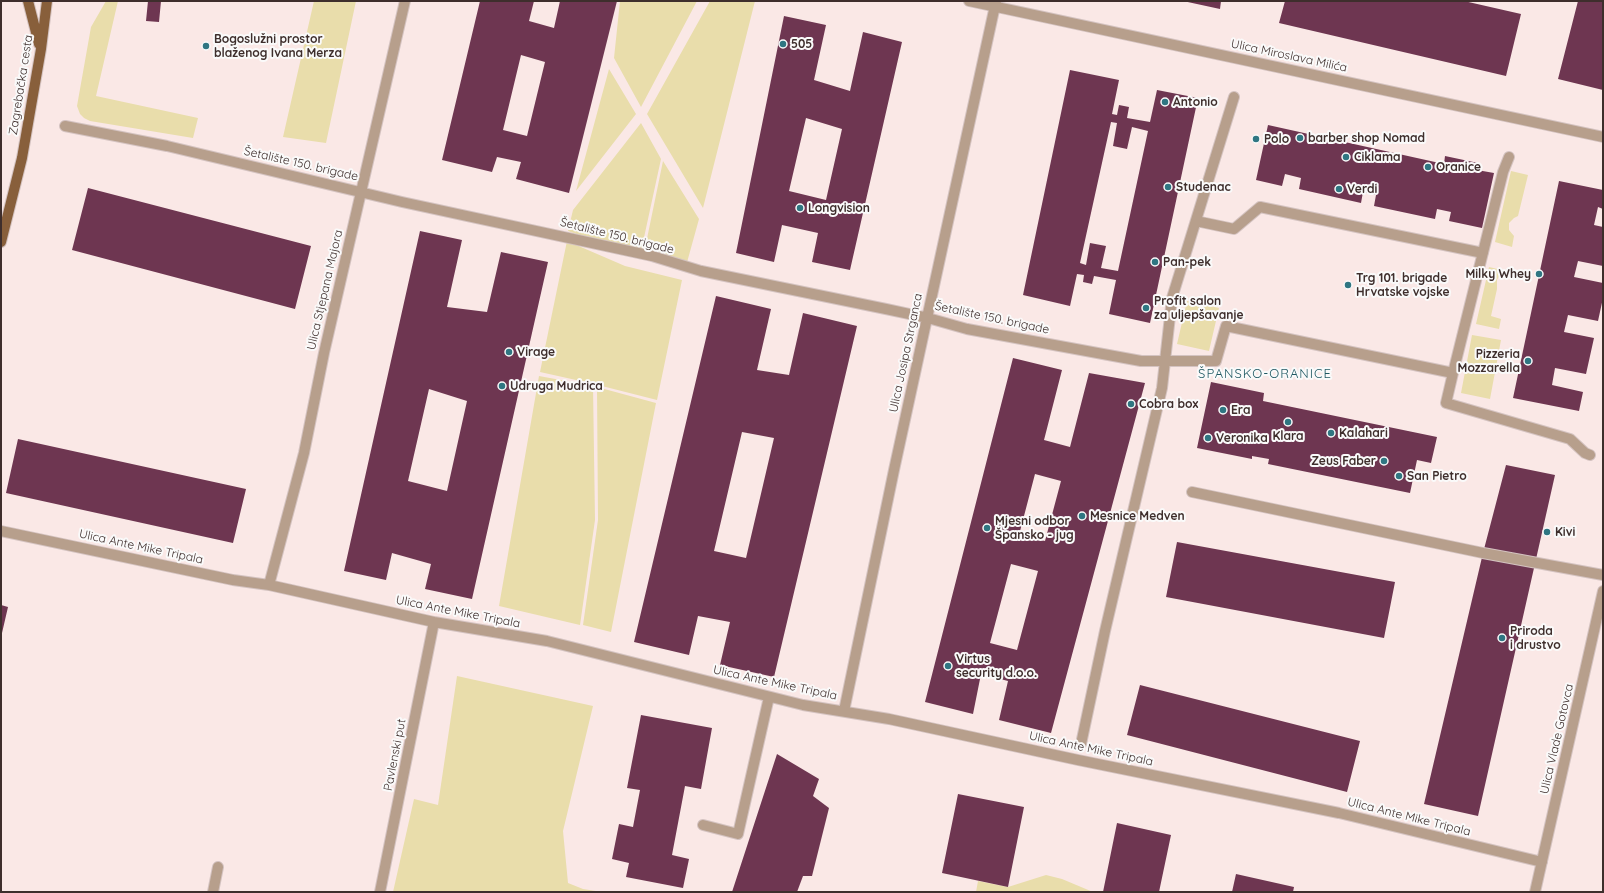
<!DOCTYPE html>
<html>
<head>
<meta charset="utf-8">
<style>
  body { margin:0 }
  #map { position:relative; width:1604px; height:893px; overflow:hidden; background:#fae8e6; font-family:Quicksand,sans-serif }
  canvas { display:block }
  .frame { position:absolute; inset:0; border:2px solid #3e2e2c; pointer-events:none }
</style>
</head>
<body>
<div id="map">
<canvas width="1604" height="893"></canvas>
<div class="frame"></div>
</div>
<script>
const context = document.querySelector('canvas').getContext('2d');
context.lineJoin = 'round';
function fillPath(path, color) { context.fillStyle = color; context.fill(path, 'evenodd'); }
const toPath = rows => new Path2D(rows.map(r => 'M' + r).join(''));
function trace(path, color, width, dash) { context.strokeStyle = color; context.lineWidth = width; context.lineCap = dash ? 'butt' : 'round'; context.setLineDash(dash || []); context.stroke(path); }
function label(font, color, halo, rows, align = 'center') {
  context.font = font + ' Quicksand,sans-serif'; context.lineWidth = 4; context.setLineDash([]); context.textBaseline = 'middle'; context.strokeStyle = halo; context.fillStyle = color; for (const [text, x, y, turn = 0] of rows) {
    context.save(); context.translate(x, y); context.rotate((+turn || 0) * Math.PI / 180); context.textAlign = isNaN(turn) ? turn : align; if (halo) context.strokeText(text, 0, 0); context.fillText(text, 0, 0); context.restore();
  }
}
fillPath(toPath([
  [106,1,118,1,96,96,198,118,193,138,90,121,84,118,80,114,77,106,91,27],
  [314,1,356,1,326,143,283,137],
  [620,1,697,1,641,107,614,58],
  [710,1,755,1,703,208,647,114],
  [609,69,636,114,576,191],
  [641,123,661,159,640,256,568,231,573,210],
  [663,161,699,219,686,266,643,258],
  [1511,171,1528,175,1518,216,1514,218,1509,223,1509,230,1514,236,1512,247,1495,242],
  [567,241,625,266,682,280,657,400,594,384,540,372],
  [1489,267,1502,270,1497,280,1497,289,1491,316,1501,319,1499,329,1476,324],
  [1187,301,1219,308,1209,351,1177,344],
  [1472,335,1501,340,1490,399,1461,393],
  [539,376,593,386,595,520,580,625,499,606],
  [597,387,656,403,611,632,583,625,598,520],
  [457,676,593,706,563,831,568,883,583,889,602,892,393,892,414,799,438,805],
  [1046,875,1062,879,1093,892,976,892,978,881,1008,887]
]), '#e9ddab');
fillPath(toPath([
  [148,1,161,1,159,22,146,21],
  [480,1,534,1,529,21,554,28,560,1,617,1,569,193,516,179,521,162,497,157,492,172,442,160],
  [521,55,545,62,527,136,503,130],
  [1183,1,1221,1,1220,9],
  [1285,1,1464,1,1521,14,1506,76,1279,23],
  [1578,1,1603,1,1603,90,1558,79],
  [784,16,826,25,814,80,850,91,863,32,902,42,850,270,812,262,818,233,782,225,774,262,736,253],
  [806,118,842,129,826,200,789,191],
  [1070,70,1119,80,1112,114,1117,115,1119,105,1129,107,1127,118,1150,122,1157,90,1198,98,1150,323,1109,314,1116,280,1094,276,1092,284,1083,282,1084,275,1077,274,1070,306,1023,295],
  [1111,122,1117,123,1113,146,1127,149,1132,127,1148,131,1118,271,1101,268,1106,246,1090,243,1086,265,1080,263],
  [1268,125,1444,164,1445,156,1478,163,1477,170,1494,173,1482,228,1449,221,1451,212,1437,209,1435,219,1374,206,1376,195,1363,192,1361,203,1299,189,1301,178,1285,174,1282,186,1256,180],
  [1559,181,1603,190,1603,209,1598,207,1594,225,1603,227,1603,266,1578,261,1574,277,1603,283,1603,298,1598,321,1568,315,1564,332,1594,338,1586,374,1555,368,1552,385,1583,392,1579,411,1513,398],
  [88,188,311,246,295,309,72,250],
  [420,231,462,240,447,307,487,312,501,252,548,262,472,599,425,589,431,564,392,553,386,580,344,571],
  [429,389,467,401,447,491,408,481],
  [716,296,771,309,757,370,789,375,803,313,857,326,774,677,720,665,730,622,698,616,689,655,634,642],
  [742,432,774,438,746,558,714,551],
  [1013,358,1062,370,1044,440,1070,447,1089,373,1145,383,1051,733,999,720,1008,681,981,674,973,714,925,702],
  [1035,474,1061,481,1045,541,1019,535],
  [1011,564,1038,571,1017,650,990,643],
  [1211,382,1264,393,1263,401,1437,437,1431,463,1417,460,1410,493,1268,464,1269,459,1252,456,1252,459,1197,448],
  [18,439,246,489,233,543,6,493],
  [1506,465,1555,475,1478,816,1424,804,1483,553],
  [1177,542,1395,582,1384,638,1166,597],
  [1,605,8,607,2,633,1,633],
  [1140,685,1360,741,1347,792,1127,735],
  [641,715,712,728,701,789,685,786,672,855,689,859,683,888,626,877,629,863,612,859,619,824,633,827,640,790,627,788],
  [777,754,819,779,813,796,829,808,812,876,803,876,797,892,732,892],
  [958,794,1024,807,1008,887,942,873],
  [1117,823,1171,835,1159,892,1103,892],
  [1236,874,1294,887,1293,892,1232,892]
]), '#6e3651');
const minor = toPath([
  [969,1,1603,137],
  [65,126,167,146,402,202,652,256,701,271,886,309,928,318,967,329,1141,361,1216,361,1226,326,1453,373,1446,403,1570,439,1585,453,1590,455],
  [1196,221,1234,229,1260,207,1483,253],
  [1453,373,1503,172,1509,157],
  [1192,492,1483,553,1603,575],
  [1,531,233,580,269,585,434,622,547,641,803,705,889,719,1078,760,1339,813,1542,862],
  [269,585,304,453,324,353,405,1],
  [844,711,894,470,996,1],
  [1081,744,1105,631,1162,388,1172,298,1234,97],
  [703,825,738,834,769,697],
  [213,892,218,867],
  [380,892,434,622],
  [1535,892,1603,591]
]);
const major = toPath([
  [28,1,39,44],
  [1,242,22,158,41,49,47,1]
]);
trace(minor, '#d4c3c1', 12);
trace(major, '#d4c3c1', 12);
trace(minor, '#b79f8c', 10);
trace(major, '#885f3b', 10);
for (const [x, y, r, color] of [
  [783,44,4,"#2f7682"],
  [206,46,4,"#2f7682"],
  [1165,102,4,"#2f7682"],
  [1300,138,4,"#2f7682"],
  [1256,139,4,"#2f7682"],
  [1346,157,4,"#2f7682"],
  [1428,167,4,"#2f7682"],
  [1168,187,4,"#2f7682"],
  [1339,189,4,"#2f7682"],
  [800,208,4,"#2f7682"],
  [1155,262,4,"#2f7682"],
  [1539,274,4,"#2f7682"],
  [1348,285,4,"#2f7682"],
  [1146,308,4,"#2f7682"],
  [509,352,4,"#2f7682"],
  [1528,361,4,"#2f7682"],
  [502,386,4,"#2f7682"],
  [1131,404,4,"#2f7682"],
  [1223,410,4,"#2f7682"],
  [1288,422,4,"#2f7682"],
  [1331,433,4,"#2f7682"],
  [1208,438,4,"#2f7682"],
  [1384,461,4,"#2f7682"],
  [1399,476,4,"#2f7682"],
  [1082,516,4,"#2f7682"],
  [987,528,4,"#2f7682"],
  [1547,532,4,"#2f7682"],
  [1502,638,4,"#2f7682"],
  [948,666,4,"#2f7682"]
]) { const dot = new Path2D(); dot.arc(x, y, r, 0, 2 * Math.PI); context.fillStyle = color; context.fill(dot); trace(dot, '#fafafa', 1.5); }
label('bold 12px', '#3e2e2c', '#fafafa', [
  ["Bogoslužni prostor",214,39],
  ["blaženog Ivana Merza",214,53],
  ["505",791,44],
  ["Antonio",1173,102],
  ["barber shop Nomad",1308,138],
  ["Polo",1264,139],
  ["Ciklama",1354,157],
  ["Oranice",1436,167],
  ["Studenac",1176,187],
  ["Verdi",1347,189],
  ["Longvision",808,208],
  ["Pan-pek",1163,262],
  ["Milky Whey",1531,274,"right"],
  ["Trg 101. brigade",1356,278],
  ["Hrvatske vojske",1356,292],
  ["Profit salon",1154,301],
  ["za uljepšavanje",1154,315],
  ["Virage",517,352],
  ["Pizzeria",1520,354,"right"],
  ["Mozzarella",1520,368,"right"],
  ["Udruga Mudrica",510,386],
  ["Cobra box",1139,404],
  ["Era",1231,410],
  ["Kalahari",1339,433],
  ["Klara",1288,436,"center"],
  ["Veronika",1216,438],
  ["Zeus Faber",1376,461,"right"],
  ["San Pietro",1407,476],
  ["Mesnice Medven",1090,516],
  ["Mjesni odbor",995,521],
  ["Špansko - jug",995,535],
  ["Kivi",1555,532],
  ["Priroda",1510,631],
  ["i drustvo",1510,645],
  ["Virtus",956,659],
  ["security d.o.o.",956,673]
], 'left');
label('12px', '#3e2e2c', '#fafafa', [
  ["Ulica Miroslava Milića",1289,56,12],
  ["Zagrebačka cesta",21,85,-81],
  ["Šetalište 150. brigade",301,164,13],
  ["Šetalište 150. brigade",617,236,14],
  ["Ulica Stjepana Majora",325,290,-77],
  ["Šetalište 150. brigade",992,318,12],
  ["Ulica Josipa Strganca",906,353,-78],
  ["Ulica Ante Mike Tripala",141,547,12],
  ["Ulica Ante Mike Tripala",458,612,11],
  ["Ulica Ante Mike Tripala",775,683,12],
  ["Ulica Vlade Gotovca",1557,739,-77],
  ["Ulica Ante Mike Tripala",1091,749,12],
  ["Pavlenski put",395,755,-79],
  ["Ulica Ante Mike Tripala",1409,817,14]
]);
context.letterSpacing = '1px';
label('13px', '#1f5862', '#fafafa', [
  ["ŠPANSKO-ORANICE",1265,374]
]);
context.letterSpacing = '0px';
</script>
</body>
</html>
